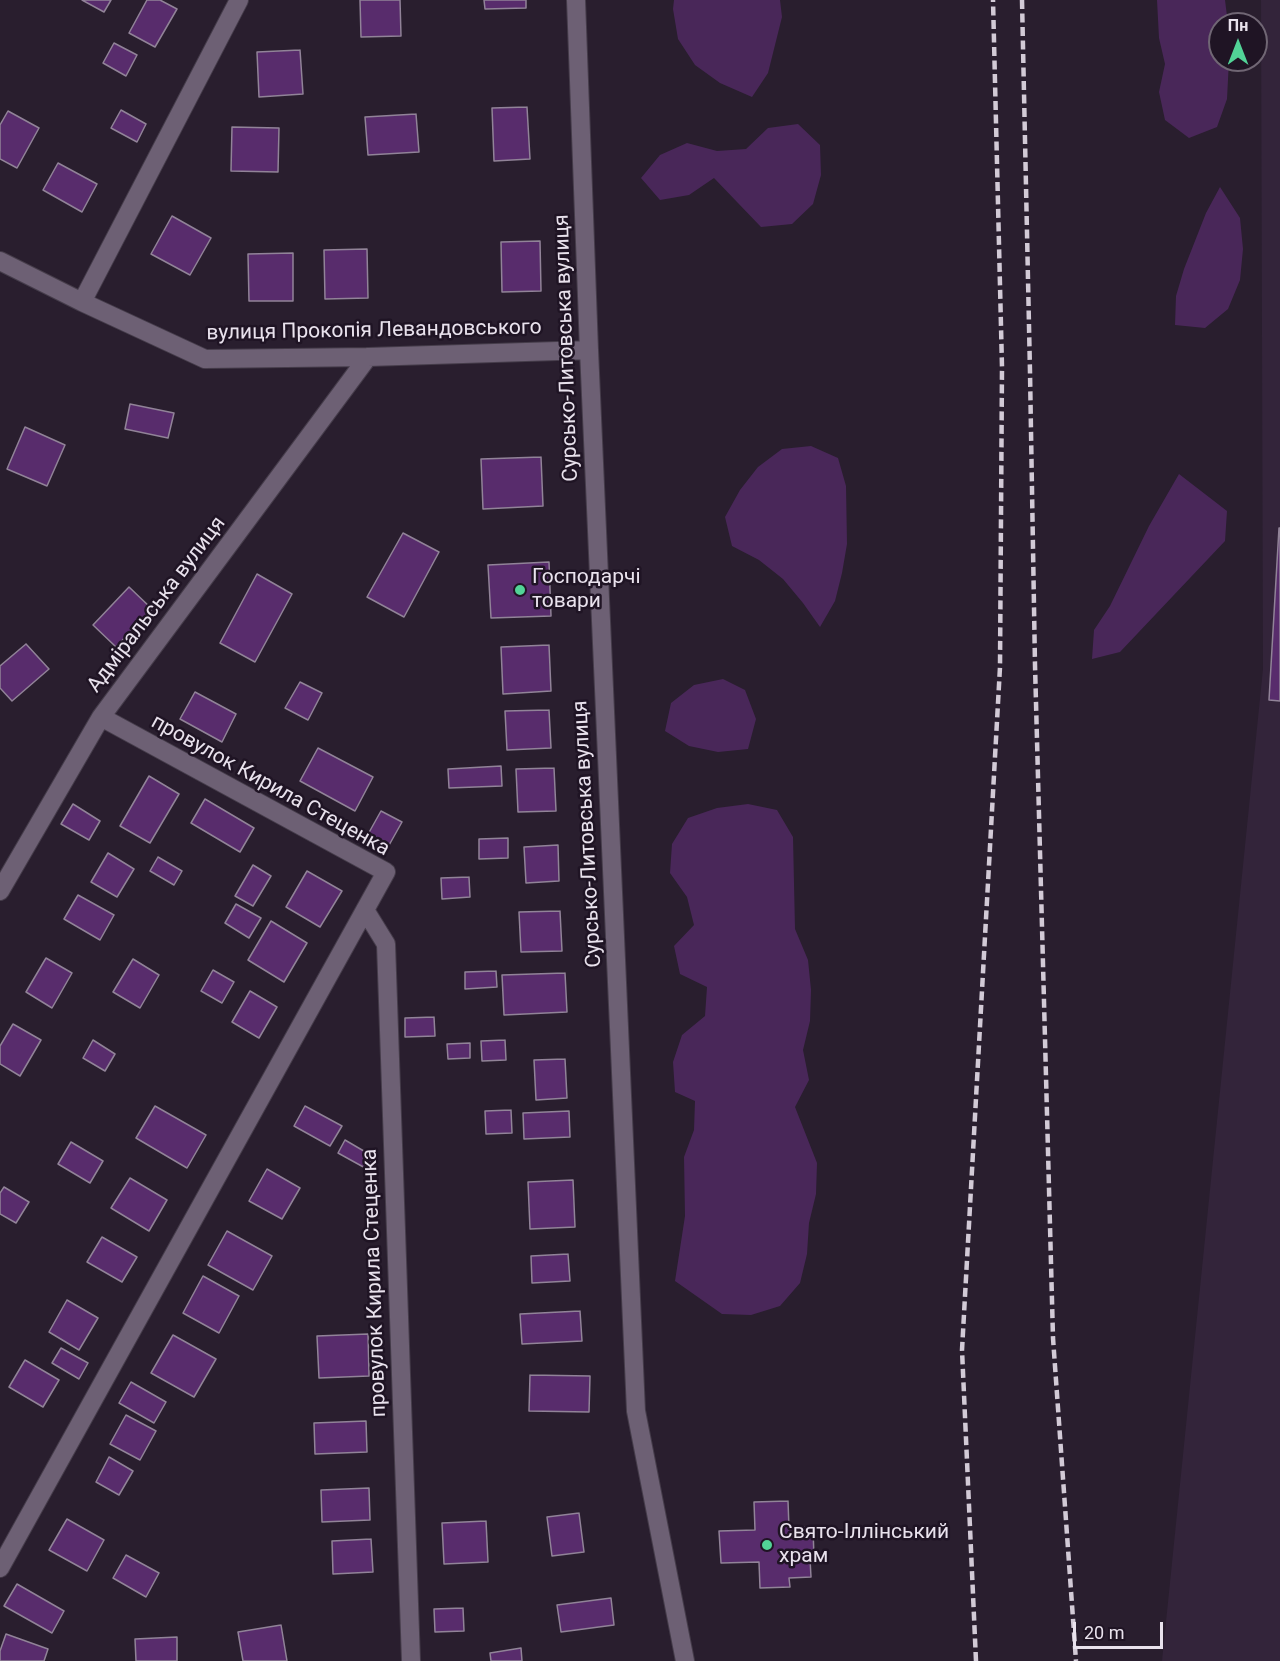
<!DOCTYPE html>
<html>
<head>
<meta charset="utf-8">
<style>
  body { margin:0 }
  #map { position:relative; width:1280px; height:1661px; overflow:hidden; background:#291e2e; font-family:Roboto,sans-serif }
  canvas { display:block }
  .north { position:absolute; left:1208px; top:12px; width:60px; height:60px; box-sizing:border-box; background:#1f1424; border:2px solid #706674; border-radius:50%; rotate:0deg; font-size:16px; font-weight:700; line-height:24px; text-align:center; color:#e9e2ed }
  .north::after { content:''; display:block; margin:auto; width:21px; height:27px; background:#52d397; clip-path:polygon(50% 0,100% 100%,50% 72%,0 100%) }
  .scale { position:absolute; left:1073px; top:1622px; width:90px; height:27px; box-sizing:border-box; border:3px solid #e9e2ed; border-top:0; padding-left:8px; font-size:18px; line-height:21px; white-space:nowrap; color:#e9e2ed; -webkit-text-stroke:4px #1f1424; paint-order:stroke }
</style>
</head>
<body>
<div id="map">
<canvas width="1280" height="1661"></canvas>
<div class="north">Пн</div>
<div class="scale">20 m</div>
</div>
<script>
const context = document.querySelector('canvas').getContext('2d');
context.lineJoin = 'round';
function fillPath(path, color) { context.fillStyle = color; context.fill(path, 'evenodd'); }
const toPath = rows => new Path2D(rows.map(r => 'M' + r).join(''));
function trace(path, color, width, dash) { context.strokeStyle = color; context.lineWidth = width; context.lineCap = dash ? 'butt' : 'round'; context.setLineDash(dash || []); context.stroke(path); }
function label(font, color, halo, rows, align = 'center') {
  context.font = font + ' Roboto,sans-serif'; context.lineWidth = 5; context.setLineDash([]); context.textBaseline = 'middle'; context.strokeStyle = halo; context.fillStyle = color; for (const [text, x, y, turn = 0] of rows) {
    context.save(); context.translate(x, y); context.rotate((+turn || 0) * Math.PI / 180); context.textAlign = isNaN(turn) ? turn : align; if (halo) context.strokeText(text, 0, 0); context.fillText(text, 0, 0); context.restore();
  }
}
fillPath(toPath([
  [1261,0,1280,0,1280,1661,1162,1661,1263,669]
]), '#33243a');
fillPath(toPath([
  [674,0,780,0,782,17,768,73,752,97,720,83,695,65,678,39,673,9],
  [1157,0,1225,0,1228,24,1220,24,1220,60,1229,60,1227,99,1217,127,1189,138,1165,120,1159,92,1165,64,1159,38],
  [798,124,820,145,821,175,813,204,792,224,761,227,714,178,689,195,660,200,641,178,660,155,687,143,717,151,746,149,768,128],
  [1220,187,1240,218,1243,249,1240,280,1228,309,1205,328,1175,325,1176,296,1184,269,1206,213],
  [811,446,838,458,846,486,847,544,842,573,835,601,820,627,803,603,783,579,759,560,732,546,725,517,740,490,758,467,782,449],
  [1179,474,1227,511,1225,541,1120,652,1092,659,1094,630,1110,606,1149,526],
  [723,679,745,690,756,719,748,749,718,752,689,746,665,731,671,703,694,685],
  [748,804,777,810,793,837,795,929,808,960,811,990,810,1021,803,1050,809,1080,795,1107,817,1163,816,1194,809,1223,807,1254,800,1283,780,1306,751,1315,722,1314,675,1281,685,1216,684,1157,694,1130,695,1101,675,1092,673,1062,682,1035,705,1016,707,987,680,974,674,946,694,925,687,897,670,873,672,844,688,818,717,808]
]), '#492759');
const building = toPath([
  [82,0,111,0,104,12,82,0],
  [147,0,160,0,177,9,155,47,129,33,147,0],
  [360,0,400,0,401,36,361,37,360,0],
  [484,0,526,0,526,8,485,9,484,0],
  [114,43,137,55,126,76,103,63,114,43],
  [300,50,303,94,259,97,257,52,300,50],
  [527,107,530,159,494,161,492,108,527,107],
  [121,110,146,124,137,142,111,128,121,110],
  [8,111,39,128,17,168,0,159,0,125,8,111],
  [416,114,419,152,368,155,365,117,416,114],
  [232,127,279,128,278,172,231,171,232,127],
  [58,163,97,184,82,212,43,190,58,163],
  [172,216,211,238,190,275,151,254,172,216],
  [540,241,541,291,502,292,501,242,540,241],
  [367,249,368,298,325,299,324,250,367,249],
  [293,253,293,301,249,301,248,254,293,253],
  [130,404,174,413,168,438,125,429,130,404],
  [25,427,65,445,47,486,7,469,25,427],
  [541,457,543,506,483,509,481,459,541,457],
  [1279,528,1280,528,1280,701,1269,700,1279,528],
  [403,533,439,552,404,617,367,597,403,533],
  [549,562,551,616,491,618,488,565,549,562],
  [257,574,292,594,255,662,220,643,257,574],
  [129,587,152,609,116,647,93,625,129,587],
  [26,644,49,669,12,701,0,688,0,666,26,644],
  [549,645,551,691,503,694,501,647,549,645],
  [300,682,322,693,308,720,285,708,300,682],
  [195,692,236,714,222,742,180,719,195,692],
  [549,710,551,748,507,750,505,711,549,710],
  [318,748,373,777,355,811,300,781,318,748],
  [501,766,502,786,449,788,448,769,501,766],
  [554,768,556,811,518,812,516,769,554,768],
  [149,776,179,794,150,843,120,826,149,776],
  [205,799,254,828,240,852,191,823,205,799],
  [73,804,100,821,89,840,61,824,73,804],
  [381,811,402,822,388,847,367,836,381,811],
  [508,838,508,858,479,859,479,839,508,838],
  [558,845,559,881,526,883,524,847,558,845],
  [108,853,134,869,117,897,91,882,108,853],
  [158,857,182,871,174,885,150,871,158,857],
  [253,865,271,876,253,906,235,896,253,865],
  [307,871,342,891,320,927,286,907,307,871],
  [469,877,470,897,442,899,441,878,469,877],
  [78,895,114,915,100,940,64,919,78,895],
  [236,904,261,918,249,938,225,923,236,904],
  [560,911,562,951,521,952,519,912,560,911],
  [271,921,307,943,284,982,248,960,271,921],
  [46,958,72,973,52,1008,26,992,46,958],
  [133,959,159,975,140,1008,113,992,133,959],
  [213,970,234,982,222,1003,201,991,213,970],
  [496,971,497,987,465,989,465,972,496,971],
  [565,973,567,1012,504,1015,502,975,565,973],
  [250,991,277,1007,259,1038,232,1022,250,991],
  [434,1017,435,1036,405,1037,405,1018,434,1017],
  [13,1024,41,1040,20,1076,0,1064,0,1046,13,1024],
  [93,1040,115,1054,105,1071,83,1058,93,1040],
  [505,1040,506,1060,482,1061,481,1041,505,1040],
  [470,1043,470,1058,448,1059,447,1044,470,1043],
  [565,1059,567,1098,536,1100,534,1060,565,1059],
  [155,1106,206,1135,187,1168,136,1138,155,1106],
  [305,1106,342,1126,330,1146,294,1126,305,1106],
  [511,1110,512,1133,486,1134,485,1111,511,1110],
  [569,1111,570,1137,524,1139,523,1113,569,1111],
  [345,1140,374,1157,367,1169,338,1153,345,1140],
  [71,1142,103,1161,90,1183,58,1164,71,1142],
  [267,1169,300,1188,282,1219,249,1201,267,1169],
  [130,1178,167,1200,149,1231,111,1208,130,1178],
  [573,1180,575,1227,530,1229,528,1182,573,1180],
  [4,1187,29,1202,16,1223,0,1214,0,1193,4,1187],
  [227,1231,272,1256,253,1290,208,1265,227,1231],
  [102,1237,137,1257,122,1282,87,1262,102,1237],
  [568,1254,570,1281,532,1283,531,1256,568,1254],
  [203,1276,239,1296,219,1333,183,1313,203,1276],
  [67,1300,98,1318,79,1350,49,1332,67,1300],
  [580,1311,582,1341,522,1344,520,1314,580,1311],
  [368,1334,369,1376,319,1378,317,1336,368,1334],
  [173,1335,216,1359,194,1397,151,1373,173,1335],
  [61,1348,88,1363,79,1379,52,1363,61,1348],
  [25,1360,59,1380,43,1407,9,1387,25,1360],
  [530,1375,590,1376,589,1412,529,1411,530,1375],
  [131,1382,166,1402,154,1423,119,1403,131,1382],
  [126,1415,156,1431,140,1460,110,1444,126,1415],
  [366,1421,367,1452,315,1454,314,1423,366,1421],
  [109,1457,133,1471,119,1495,96,1482,109,1457],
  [369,1488,370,1520,322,1522,321,1490,369,1488],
  [788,1501,789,1528,813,1527,814,1559,810,1559,811,1577,789,1578,790,1587,760,1588,759,1562,721,1563,719,1531,755,1530,754,1502,788,1501],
  [579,1513,584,1552,552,1556,547,1517,579,1513],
  [67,1519,104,1540,87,1571,49,1550,67,1519],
  [486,1521,488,1562,444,1564,442,1523,486,1521],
  [371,1539,373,1572,333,1574,332,1541,371,1539],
  [126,1555,159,1573,146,1597,113,1578,126,1555],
  [17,1584,64,1611,52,1633,4,1606,17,1584],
  [611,1598,614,1625,561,1632,557,1605,611,1598],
  [463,1608,464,1631,435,1632,434,1609,463,1608],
  [281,1625,287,1661,243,1661,238,1632,281,1625],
  [6,1634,48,1649,44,1661,0,1661,0,1651,6,1634],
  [177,1637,177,1661,136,1661,135,1639,177,1637],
  [521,1648,522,1661,491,1661,490,1653,521,1648]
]);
fillPath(building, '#582c6c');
trace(building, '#918398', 1.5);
const street = toPath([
  [576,0,589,350,636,1411,685,1661],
  [0,261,82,302,205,359,368,357,589,350],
  [82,302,239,0],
  [0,891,101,717,368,357],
  [365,910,386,944,411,1661],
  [0,1568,386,872,101,717]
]);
trace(street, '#453c4a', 20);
trace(street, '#6d6074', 18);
trace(toPath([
  [1022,0,1030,372,1035,665,1053,1338,1076,1661],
  [976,1661,962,1350,1000,667,1002,367,993,0]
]), '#d2cad6', 4.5, [9, 4.5]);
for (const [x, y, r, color] of [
  [520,590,6,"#52d397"],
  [767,1545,6,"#52d397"]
]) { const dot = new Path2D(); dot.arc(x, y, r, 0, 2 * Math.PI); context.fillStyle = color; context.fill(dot); trace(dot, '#1f1424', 2); }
label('21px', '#e9e2ed', '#1f1424', [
  ["вулиця Прокопія Левандовського",374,331,-1],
  ["Сурсько-Литовська вулиця",567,348,-92],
  ["Адміральська вулиця",157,605,-53],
  ["провулок Кирила Стеценка",270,786,29],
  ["Сурсько-Литовська вулиця",588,834,-93],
  ["провулок Кирила Стеценка",375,1283,-92]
]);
label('21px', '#e9e2ed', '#1f1424', [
  ["Господарчі",532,578],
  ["товари",532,602],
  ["Свято-Іллінський",779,1533],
  ["храм",779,1557]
], 'left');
</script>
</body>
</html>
